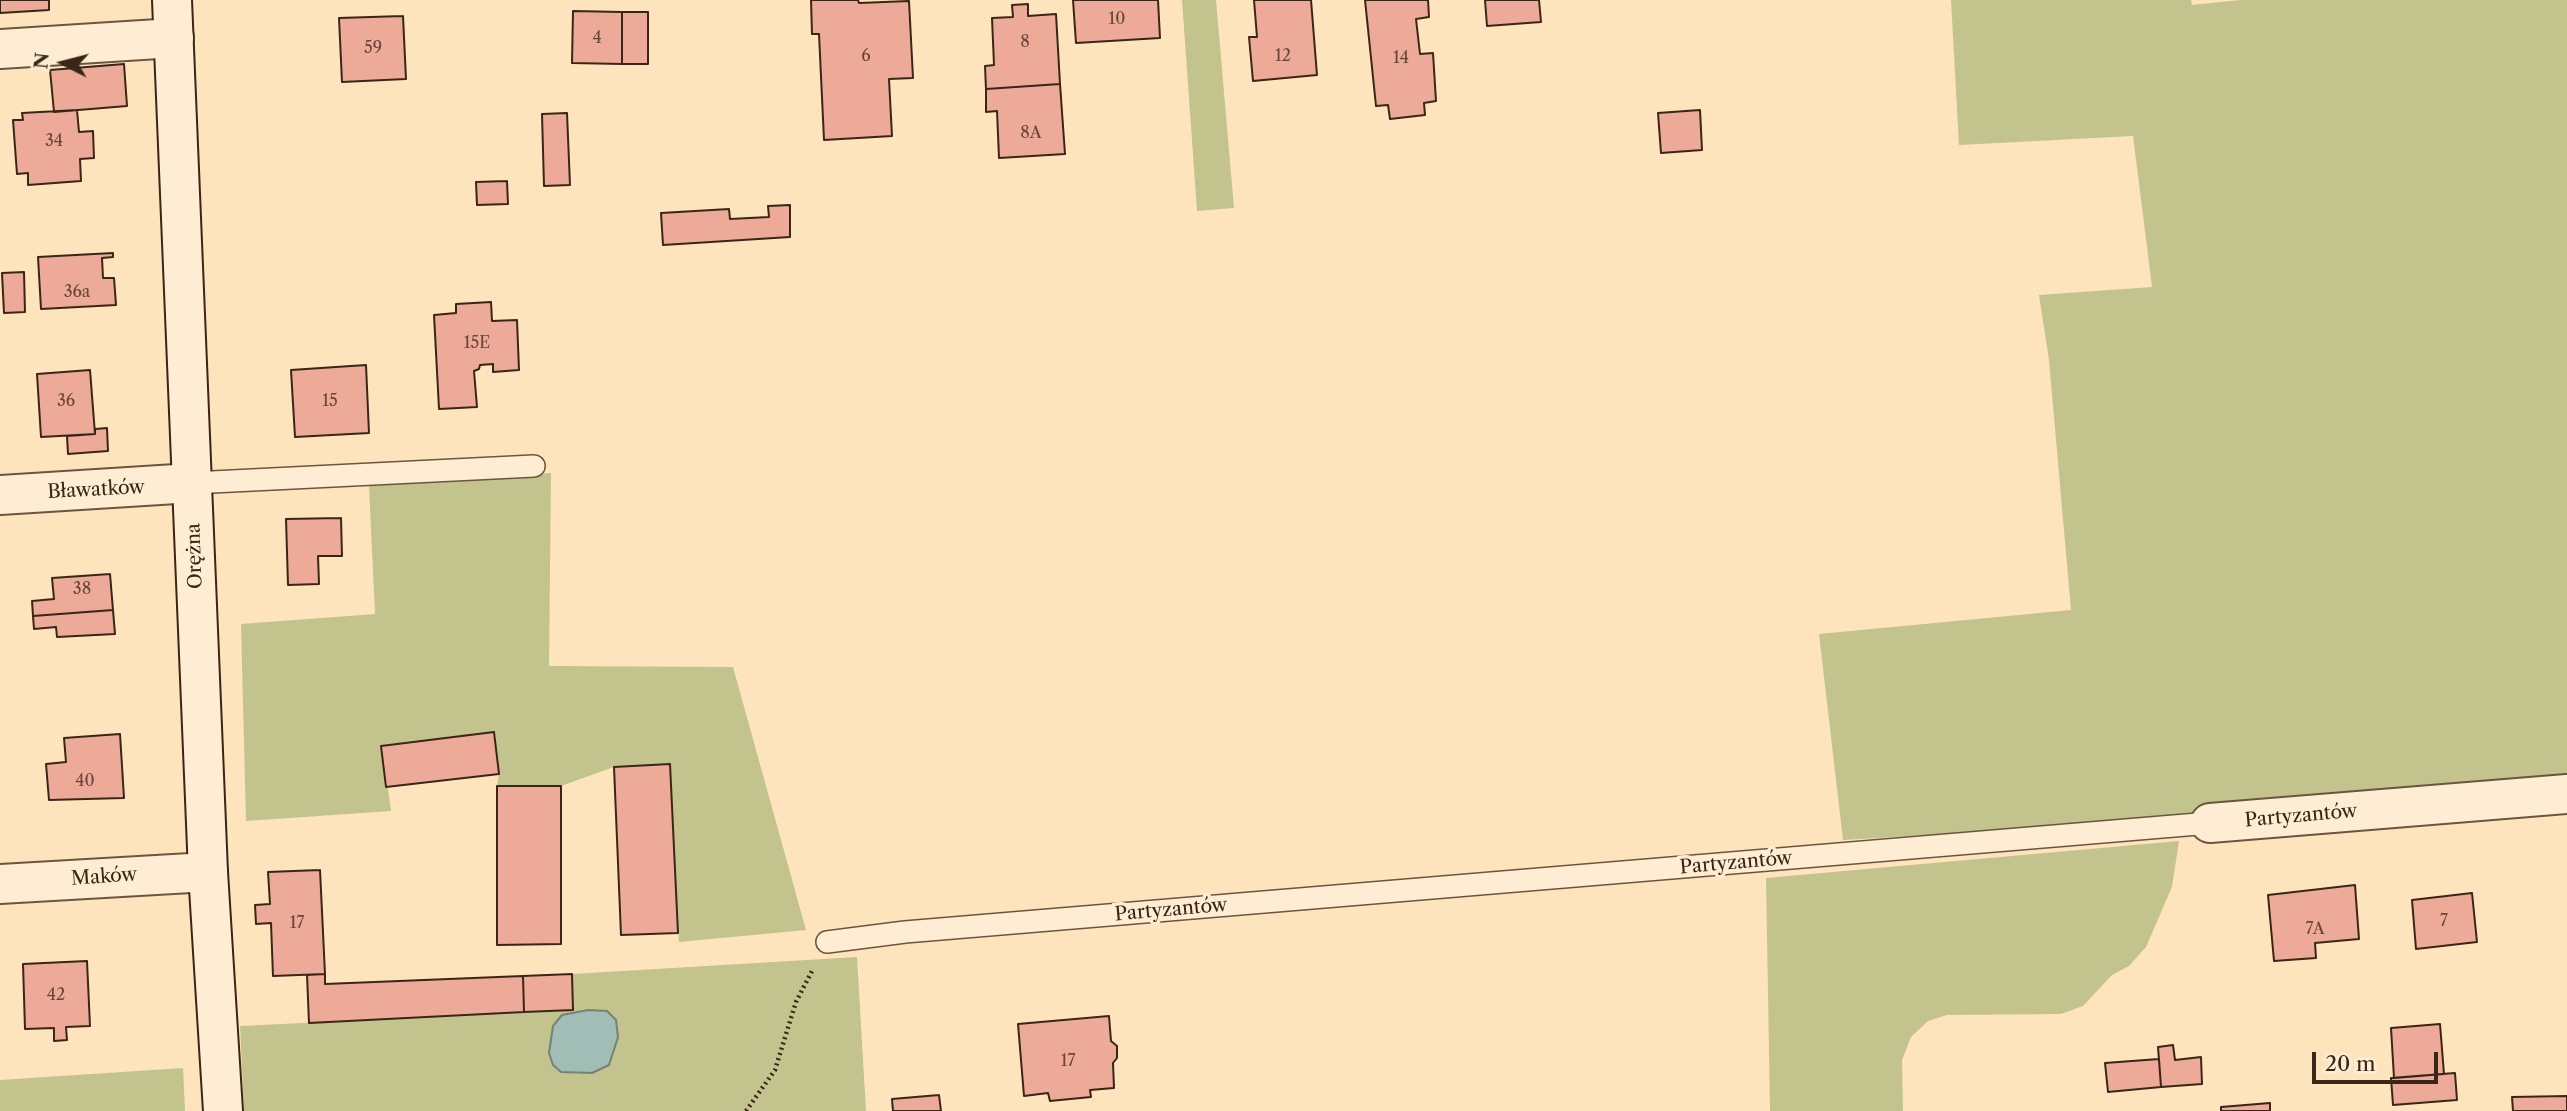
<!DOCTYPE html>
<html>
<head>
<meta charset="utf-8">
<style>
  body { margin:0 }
  #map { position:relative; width:2567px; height:1111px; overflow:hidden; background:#fee4bc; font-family:"Libre Caslon Text",serif }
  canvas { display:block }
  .north { position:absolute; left:28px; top:28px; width:70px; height:70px; -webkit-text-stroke:5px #feedd3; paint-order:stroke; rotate:276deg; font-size:19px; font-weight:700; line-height:28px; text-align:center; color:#392617 }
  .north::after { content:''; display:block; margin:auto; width:24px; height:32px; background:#392617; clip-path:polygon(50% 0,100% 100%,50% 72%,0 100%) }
  .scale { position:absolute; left:2312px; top:1052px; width:126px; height:32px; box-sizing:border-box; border:4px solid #392617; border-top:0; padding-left:9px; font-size:21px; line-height:24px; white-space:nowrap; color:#392617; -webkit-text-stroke:5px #feedd3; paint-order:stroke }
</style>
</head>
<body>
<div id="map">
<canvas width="2567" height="1111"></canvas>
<div class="north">N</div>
<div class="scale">20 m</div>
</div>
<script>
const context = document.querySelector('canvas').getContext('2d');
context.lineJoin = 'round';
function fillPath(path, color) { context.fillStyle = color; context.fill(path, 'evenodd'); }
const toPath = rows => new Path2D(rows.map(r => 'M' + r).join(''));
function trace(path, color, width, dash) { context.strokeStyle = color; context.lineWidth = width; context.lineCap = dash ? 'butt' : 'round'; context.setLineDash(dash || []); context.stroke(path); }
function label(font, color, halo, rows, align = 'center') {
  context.font = font + ' "Libre Caslon Text",serif'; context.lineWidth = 7; context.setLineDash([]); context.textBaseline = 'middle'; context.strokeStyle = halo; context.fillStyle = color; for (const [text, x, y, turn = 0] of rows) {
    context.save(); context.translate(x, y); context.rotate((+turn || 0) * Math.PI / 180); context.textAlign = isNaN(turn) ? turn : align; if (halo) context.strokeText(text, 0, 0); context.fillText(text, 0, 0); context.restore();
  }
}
fillPath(toPath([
  [1182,0,1216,0,1234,208,1197,211],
  [1951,0,2191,0,2192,5,2240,0,2567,0,2567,787,2174,821,1843,840,1819,634,2071,610,2049,360,2039,295,2152,287,2133,136,1959,145],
  [551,473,549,666,733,667,806,930,679,942,670,764,614,767,561,786,497,786,499,774,494,732,382,746,391,811,246,821,241,624,375,614,369,486],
  [2179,841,2172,887,2146,947,2129,966,2112,975,2083,1006,2061,1014,1947,1015,1928,1021,1911,1037,1902,1060,1903,1111,1770,1111,1766,878],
  [857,957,866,1111,244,1111,240,1026,572,1010,572,974],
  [183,1068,185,1111,0,1111,0,1080]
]), '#c3c38e');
const water = toPath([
  [588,1010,607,1011,616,1020,618,1037,609,1065,592,1073,561,1072,553,1065,549,1053,553,1026,562,1015,588,1010]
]);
fillPath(water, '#a0beb5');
trace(water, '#778176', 2);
const building = toPath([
  [0,0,49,0,49,10,0,13,0,0],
  [811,0,858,0,859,3,909,1,913,78,889,79,892,136,824,140,819,34,812,34,811,0],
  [1073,0,1158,0,1160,38,1076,43,1073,0],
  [1254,0,1311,0,1317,75,1253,81,1249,37,1257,37,1254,0],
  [1365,0,1428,0,1429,17,1416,19,1420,54,1433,53,1436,101,1424,103,1425,115,1390,119,1388,105,1376,106,1365,0],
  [1485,0,1539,0,1541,22,1487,26,1485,0],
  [1028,4,1028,16,1056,14,1060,84,986,89,985,66,994,65,992,18,1013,17,1012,5,1028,4],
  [573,11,622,12,622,64,572,63,573,11],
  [622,12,648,12,648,64,622,64,622,12],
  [403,16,406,79,342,82,339,18,403,16],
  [124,64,127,106,54,112,50,70,124,64],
  [1060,84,1065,154,999,158,997,111,986,112,986,89,1060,84],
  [77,110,79,132,93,131,94,158,80,159,81,181,28,185,28,173,17,174,13,120,23,120,22,113,77,110],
  [1700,110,1702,150,1661,153,1658,113,1700,110],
  [567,113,570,185,544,186,542,114,567,113],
  [507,181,508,204,477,205,476,182,507,181],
  [790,205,790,237,663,245,661,213,729,209,730,219,769,217,768,206,790,205],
  [113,253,113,257,102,258,103,278,114,278,116,305,41,309,38,257,113,253],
  [24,272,25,312,4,313,2,273,24,272],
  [491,302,492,321,517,320,519,370,493,372,493,364,480,365,479,369,474,371,477,407,439,409,434,315,456,313,456,304,491,302],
  [366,365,369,433,295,437,291,370,366,365],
  [90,370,95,434,41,437,37,374,90,370],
  [107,428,108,451,68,454,67,436,95,434,95,429,107,428],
  [341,518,342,556,318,556,319,584,288,585,286,519,341,518],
  [110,574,113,610,33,616,32,601,54,599,52,578,110,574],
  [113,610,115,634,57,637,56,627,34,629,33,616,113,610],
  [494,732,499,774,386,787,381,746,494,732],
  [120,734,124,798,49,800,46,764,66,762,64,738,120,734],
  [670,764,678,933,621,935,614,767,670,764],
  [497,786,561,786,561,944,497,945,497,786],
  [320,870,325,974,273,976,271,923,256,924,255,905,270,904,268,872,320,870],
  [2355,885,2359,939,2315,943,2316,958,2274,961,2268,895,2355,885],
  [2472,893,2477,942,2416,949,2412,900,2472,893],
  [87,961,90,1026,66,1027,67,1040,54,1041,54,1028,25,1029,23,964,87,961],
  [325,974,325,984,523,976,524,1012,309,1023,307,975,325,974],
  [572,974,573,1010,524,1012,523,976,572,974],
  [1109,1016,1111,1041,1117,1046,1117,1058,1113,1063,1114,1088,1090,1090,1091,1097,1050,1101,1048,1093,1024,1096,1018,1024,1109,1016],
  [2440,1024,2444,1074,2394,1078,2391,1028,2440,1024],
  [2173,1045,2175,1060,2201,1057,2202,1084,2161,1087,2158,1047,2173,1045],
  [2159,1059,2161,1087,2108,1092,2105,1063,2159,1059],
  [2455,1073,2457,1100,2393,1105,2391,1078,2455,1073],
  [939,1095,941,1111,893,1111,892,1099,939,1095],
  [2567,1096,2567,1111,2513,1111,2512,1097,2567,1096],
  [2270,1103,2270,1111,2221,1111,2221,1107,2270,1103]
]);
fillPath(building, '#edaa98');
trace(building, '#392617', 2);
const lane = toPath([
  [192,483,534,466],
  [827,942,905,932,2210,823]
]);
const street = toPath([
  [0,49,174,38],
  [0,495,192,483],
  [2210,823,2567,794],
  [0,884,208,872]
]);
const secondary = toPath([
  [172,0,208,872,223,1111]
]);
trace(lane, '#6a5640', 24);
trace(street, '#6a5640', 42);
trace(secondary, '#392617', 42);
trace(toPath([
  [746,1111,775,1070,796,1002,812,971]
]), '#392617', 4.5, [2, 3.5]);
trace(lane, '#feedd3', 21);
trace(street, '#feedd3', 38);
trace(secondary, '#feedd3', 38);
label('16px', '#664737', null, [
  ["10",1117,19],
  ["4",597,38],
  ["8",1025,42],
  ["59",373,48],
  ["6",866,56],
  ["12",1283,56],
  ["14",1401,58],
  ["8A",1031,133],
  ["34",54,141],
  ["36a",77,292],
  ["15E",477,343],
  ["36",66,401],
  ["15",330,401],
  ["38",82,589],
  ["40",85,781],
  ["7",2444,921],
  ["17",297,923],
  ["7A",2315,929],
  ["42",56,995],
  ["17",1068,1061]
]);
label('19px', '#392617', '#feedd3', [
  ["Bławatków",96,490,-3],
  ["Orężna",195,556,-92],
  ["Partyzantów",2301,816,-5],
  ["Partyzantów",1736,863,-5],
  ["Maków",104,877,-4],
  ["Partyzantów",1171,910,-5]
]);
</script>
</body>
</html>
